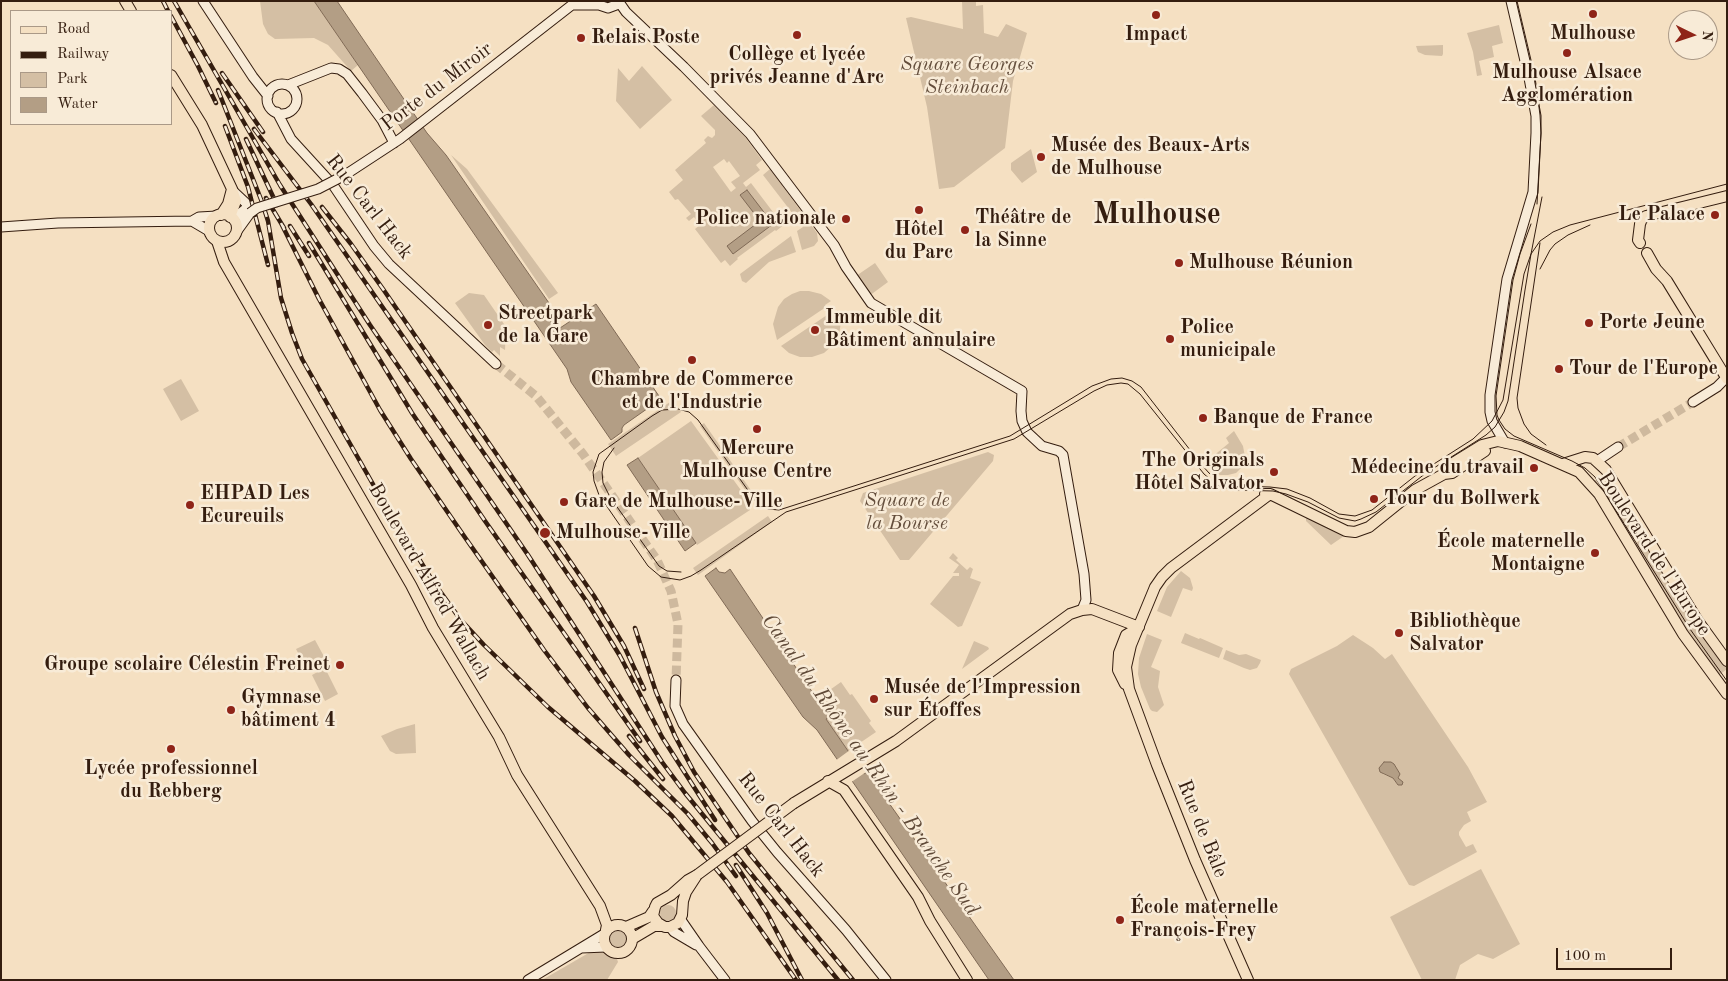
<!DOCTYPE html>
<html>
<head>
<meta charset="utf-8">
<style>
  body { margin:0 }
  #map { position:relative; width:1728px; height:981px; overflow:hidden; background:#f5e0c2; font-family:"Old Standard TT",serif }
  canvas { display:block }
  .frame { position:absolute; inset:0; border:2px solid #341d0f; pointer-events:none }
  .legend { position:absolute; left:10px; top:10px; width:162px; height:115px; box-sizing:border-box; background:#f8ebd7; border:1px solid #aa9987; margin:0; padding:6px 9px; list-style:none; font-size:15px; color:#341d0f }
  .legend li { display:flex; align-items:center; gap:10px; height:25px }
  .legend b { width:25px; border:1px solid #aa9987 }
  .north { position:absolute; left:1668px; top:10px; width:50px; height:50px; box-sizing:border-box; background:#f8ebd7; border:1px solid #aa9987; border-radius:50%; rotate:94deg; font-size:14px; font-weight:700; line-height:20px; text-align:center; color:#341d0f }
  .north::after { content:''; display:block; margin:auto; width:18px; height:22px; background:#8f2418; clip-path:polygon(50% 0,100% 100%,50% 72%,0 100%) }
  .scale { position:absolute; left:1556px; top:948px; width:116px; height:22px; box-sizing:border-box; border:2px solid #341d0f; border-top:0; padding-left:6px; font-size:15px; line-height:18px; white-space:nowrap; color:#341d0f; -webkit-text-stroke:4px #f8ebd7; paint-order:stroke }
</style>
</head>
<body>
<div id="map">
<canvas width="1728" height="981"></canvas>
<div class="frame"></div>
<ul class="legend">
<li><b style="height:6px;background:#f5e0c2"></b>Road</li>
<li><b style="height:6px;background:#341d0f"></b>Railway</li>
<li><b style="height:14px;background:#d4bfa4"></b>Park</li>
<li><b style="height:14px;background:#b39e85"></b>Water</li>
</ul>
<div class="north">N</div>
<div class="scale">100 m</div>
</div>
<script>
const context = document.querySelector('canvas').getContext('2d');
context.lineJoin = 'round';
function fillPath(path, color) { context.fillStyle = color; context.fill(path, 'evenodd'); }
const toPath = rows => new Path2D(rows.map(r => 'M' + r).join(''));
function trace(path, color, width, dash) { context.strokeStyle = color; context.lineWidth = width; context.lineCap = dash ? 'butt' : 'round'; context.setLineDash(dash || []); context.stroke(path); }
function label(font, color, halo, rows, align = 'center') {
  context.font = font + ' "Old Standard TT",serif'; context.lineWidth = 5; context.setLineDash([]); context.textBaseline = 'middle'; context.strokeStyle = halo; context.fillStyle = color; for (const [text, x, y, turn = 0] of rows) {
    context.save(); context.translate(x, y); context.rotate((+turn || 0) * Math.PI / 180); context.textAlign = isNaN(turn) ? turn : align; if (halo) context.strokeText(text, 0, 0); context.fillText(text, 0, 0); context.restore();
  }
}
fillPath(toPath([
  [260,1,314,1,358,65,351,71,328,45,314,38,275,39,268,34,263,24],
  [962,1,976,1,976,6,983,5,984,33,998,37,1006,24,1027,33,1013,81,1005,148,954,187,939,189,927,107,906,18,911,17,963,29],
  [1499,25,1503,43,1492,46,1494,57,1479,61,1482,75,1477,76,1473,52,1467,33],
  [1443,45,1443,54,1442,56,1425,55,1418,52,1416,46],
  [642,66,672,100,640,129,616,101,618,68,629,81],
  [714,105,745,137,762,160,756,165,760,170,743,183,746,187,751,183,776,216,778,216,785,224,776,231,775,230,737,258,738,259,730,266,725,260,721,263,695,229,700,225,694,217,689,221,686,218,691,214,678,199,675,200,669,192,683,180,675,170,706,143,704,140,708,136,712,138,715,135,715,130,701,116],
  [724,159,727,163,729,161,740,176,731,182,736,188,731,192,713,167],
  [1031,149,1037,172,1022,183,1011,170,1011,163],
  [451,155,467,169,558,293,549,299],
  [770,169,817,233,818,241,814,246,802,250,797,231,803,227,763,175],
  [791,236,796,252,769,262,746,283,742,281,740,274],
  [875,263,888,282,869,296,856,276],
  [809,291,821,294,831,301,825,305,826,307,777,340,773,324,778,307,784,299,792,294,800,291],
  [469,293,484,295,506,327,505,350,500,347,500,356,494,350,492,352,485,345,455,303],
  [838,310,841,322,839,335,833,345,824,353,812,357,800,357,789,353,781,346,830,313,831,315],
  [181,379,199,411,181,421,163,389],
  [673,400,681,412,616,456,608,444],
  [691,421,748,500,750,506,750,510,697,545,638,458],
  [704,423,757,499,753,501,700,426],
  [1234,431,1243,446,1246,462,1242,467,1236,473,1228,475,1220,475,1216,473,1206,462,1229,443,1226,438],
  [988,452,994,455,993,461,909,560,900,560,860,501,863,493],
  [1606,473,1642,533,1632,539,1594,481],
  [768,516,772,522,698,575,693,568],
  [1306,518,1308,518,1344,536,1331,545,1306,521],
  [1642,538,1727,664,1727,669,1719,675,1686,629,1635,544],
  [953,553,958,558,956,560,967,570,970,567,973,569,970,578,981,582,962,626,958,627,930,604,953,576,959,576,959,573,953,573,959,565,949,558],
  [1181,571,1190,578,1193,588,1192,591,1183,588,1171,617,1157,611,1167,587],
  [1185,633,1199,639,1200,638,1223,648,1219,658,1181,643],
  [1147,634,1162,640,1151,667,1160,671,1158,687,1164,705,1157,712,1152,711,1150,709,1141,687,1138,674,1139,658],
  [1353,635,1373,648,1385,659,1392,654,1468,767,1487,802,1467,812,1471,821,1464,825,1459,832,1459,835,1466,847,1473,844,1477,852,1414,886,1409,885,1289,674,1291,669,1337,646],
  [1385,762,1390,762,1396,767,1399,775,1398,785,1393,778,1383,774,1383,763],
  [315,640,327,662,308,672,296,649],
  [974,641,988,647,989,649,962,669],
  [1226,650,1239,655,1246,654,1261,660,1260,663,1257,668,1250,670,1244,668,1223,659],
  [325,668,338,694,325,701,312,675],
  [841,682,850,695,852,694,871,721,869,723,876,732,848,751,826,719,829,717,817,699],
  [415,724,416,753,396,754,390,751,381,736,397,729],
  [1481,869,1520,944,1493,959,1478,954,1460,965,1455,980,1422,980,1390,917],
  '660 913a8 8 0 1 1 16 0a8 8 0 1 1-16 0Z',
  '610 939a8 8 0 1 1 16 0a8 8 0 1 1-16 0Z',
  [592,951,604,952,617,959,618,962,607,980,542,980]
]), '#d4bfa4');
const water = toPath([
  [314,1,337,1,427,133,446,155,549,303,544,310,554,327,560,328,596,304,661,399,624,425,622,428,622,432,611,440,571,382,567,369,314,1],
  [747,190,773,224,733,254,727,246,760,221,740,195,747,190],
  [638,458,696,543,685,551,627,465,638,458],
  [716,568,719,572,725,573,730,569,829,717,826,719,864,774,867,772,1014,980,989,980,817,730,803,717,705,576,716,568],
  [1384,762,1391,762,1394,764,1400,774,1398,778,1403,782,1402,785,1398,785,1393,778,1380,772,1379,768,1384,762]
]);
fillPath(water, '#b39e85');
trace(water, '#806a56', 1);
fillPath(toPath([
  [850,750,865,770,869,770,850,783,835,761]
]), '#f5e0c2');
trace(toPath([
  [496,364,536,396,583,454,657,560,671,591,678,624,676,680],
  [1618,447,1693,402]
]), '#ceb99e', 9, [9, 4.5]);
const secondary = toPath([
  [203,1,253,77,268,96],
  [596,1,599,5,608,8,616,5,619,1],
  [619,2,626,12,684,67,750,134,834,245,846,267,871,303,1022,391,1021,411,1022,421,1027,432,1042,446,1059,451,1063,455,1084,574,1086,600,1082,610],
  [573,5,599,5],
  '267 99a15 15 0 1 1 30 0a15 15 0 1 1-30 0Z',
  [288,85,331,68,339,69,347,74,362,93,382,120,394,143],
  [277,112,291,139,333,185,374,246,389,264,496,364],
  [345,175,400,139,577,1],
  [233,191,249,206,233,219],
  [192,221,209,231],
  [1,227,58,223,192,221,199,217,217,216],
  [237,231,250,213],
  [1693,402,1717,387,1726,378],
  [1505,443,1492,421,1490,412,1490,395,1507,279,1533,192,1536,133,1536,116,1529,78,1511,1],
  [1597,461,1618,447],
  [676,680,675,706,683,724,752,821,777,852,846,930,886,980],
  [681,920,699,946,725,980],
  [670,927,674,932,696,945],
  [581,948,606,947],
  [528,980,604,934]
]);
const primary = toPath([
  [125,1,131,11],
  [171,75,202,125,232,189,236,201,230,217],
  '209 228a14 14 0 1 1 28 0a14 14 0 1 1-28 0Z',
  [221,215,228,204,232,189],
  [217,241,224,262,411,585,433,628,499,737,517,775,600,906,607,925,606,930],
  [1640,243,1638,240,1640,224,1642,219,1646,216,1727,196],
  [1647,253,1656,269,1667,281,1727,379],
  [1563,464,1585,457,1593,458,1606,470,1698,621,1727,661],
  [1444,474,1448,466,1482,445,1498,441,1520,446,1579,472,1599,494,1683,634,1727,694],
  [1265,494,1270,494,1346,531,1355,532,1369,527,1415,490,1444,474,1452,473,1485,451],
  [1125,684,1118,670,1119,653,1126,635,1138,628],
  [828,781,844,790,918,897,930,921,967,980],
  [794,803,896,741,1070,614,1082,610,1092,609,1139,627],
  [697,875,686,892,683,901,682,915,678,923,670,927,665,927,658,923,653,916,655,907,657,903,671,895,688,880,697,875],
  '604 939a14 14 0 1 1 28 0a14 14 0 1 1-28 0Z',
  [626,927,649,917,653,911],
  [632,939,654,926,661,926],
  [1248,980,1195,860,1157,765,1129,689,1126,667,1131,645,1155,587,1162,577,1171,568,1270,494]
]);
trace(secondary, '#341d0f', 11);
trace(primary, '#341d0f', 12);
trace(secondary, '#f8ebd7', 9);
trace(primary, '#f5e0c2', 10);
trace(toPath([
  [1517,1,1535,77,1540,115,1541,133,1537,204],
  [1542,197,1531,254,1525,290,1508,401,1504,412,1495,427,1486,435,1426,473,1376,512,1361,519,1355,521,1339,518,1308,502,1286,494,1273,491,1233,490,1217,485,1204,474,1140,394,1128,384,1121,383,1107,385,1094,391,1014,439,786,512,701,570,691,576,680,580,661,577,648,566,599,495,594,481,593,472,599,454,606,449,652,416,662,410,678,409,689,412,698,420,757,503,768,509,779,510,1010,436,1092,386,1111,379,1122,378,1132,381,1141,387,1201,464,1209,473,1219,481,1235,486,1270,487,1287,489,1310,498,1339,514,1355,516,1372,510,1415,476,1473,439,1492,421,1503,400,1524,274,1531,254,1540,241,1553,232,1570,225,1727,184],
  [1531,224,1520,254,1513,280,1496,396,1497,415,1499,420,1505,429,1514,436,1572,461,1585,468,1595,477,1690,629,1727,681],
  [1540,243,1517,398,1518,408,1524,424,1531,434,1546,445],
  [1540,269,1550,250,1555,244,1568,235,1590,225],
  [614,448,604,462,602,472,603,483,610,497,659,566,667,571,681,572]
]), '#341d0f', 1);
const rail = toPath([
  [163,1,168,11],
  [174,1,280,185,341,280,370,325,528,555,662,762,685,793,838,980],
  [171,16,198,66,216,103],
  [222,73,263,132],
  [218,90,262,202,268,221,281,298,292,333,302,359,374,486,432,580,460,619,484,645,548,707,635,781,672,816,727,882,796,980],
  [225,126,248,187,268,265],
  [254,129,311,204,587,602,620,656,662,737,715,820],
  [246,139,277,205],
  [266,198,284,228],
  [322,207,351,244,383,289,594,596,624,646,644,689],
  [281,223,319,299,380,410,411,459,464,536,544,650,588,708,629,755,688,814,712,843,736,876],
  [290,226,309,256],
  [309,243,412,413,485,521,640,741],
  [635,628,656,692,675,736,694,772,749,853,830,952],
  [629,736,663,779],
  [736,865,767,913,802,980],
  [826,947,853,980]
]);
trace(rail, '#341d0f', 4.5);
trace(rail, '#f8ebd7', 2.5, [8]);
const secondaryBridge = toPath([
  [250,213,257,208,318,189,345,175]
]);
const primaryBridge = toPath([
  [697,875,794,803]
]);
trace(secondaryBridge, '#341d0f', 11, []);
trace(primaryBridge, '#341d0f', 12, []);
trace(secondaryBridge, '#f8ebd7', 9);
trace(primaryBridge, '#f5e0c2', 10);
for (const [x, y, r, color] of [
  [1593,14,5,"#8f2418"],
  [1156,15,5,"#8f2418"],
  [797,35,5,"#8f2418"],
  [581,38,5,"#8f2418"],
  [1567,53,5,"#8f2418"],
  [1041,157,5,"#8f2418"],
  [919,210,5,"#8f2418"],
  [1715,215,5,"#8f2418"],
  [846,219,5,"#8f2418"],
  [965,230,5,"#8f2418"],
  [1179,263,5,"#8f2418"],
  [1589,323,5,"#8f2418"],
  [488,325,5,"#8f2418"],
  [815,330,5,"#8f2418"],
  [1170,339,5,"#8f2418"],
  [692,360,5,"#8f2418"],
  [1559,369,5,"#8f2418"],
  [1203,418,5,"#8f2418"],
  [757,429,5,"#8f2418"],
  [1534,468,5,"#8f2418"],
  [1274,472,5,"#8f2418"],
  [1374,499,5,"#8f2418"],
  [564,502,5,"#8f2418"],
  [190,505,5,"#8f2418"],
  [545,533,6,"#8f2418"],
  [1595,553,5,"#8f2418"],
  [1399,633,5,"#8f2418"],
  [340,665,5,"#8f2418"],
  [874,699,5,"#8f2418"],
  [231,710,5,"#8f2418"],
  [171,749,5,"#8f2418"],
  [1120,920,5,"#8f2418"]
]) { const dot = new Path2D(); dot.arc(x, y, r, 0, 2 * Math.PI); context.fillStyle = color; context.fill(dot); trace(dot, '#f8ebd7', 2); }
label('bold 20px', '#341d0f', '#f8ebd7', [
  ["Mulhouse",1593,34,"center"],
  ["Impact",1156,35,"center"],
  ["Relais Poste",591,38],
  ["Collège et lycée",797,55,"center"],
  ["privés Jeanne d'Arc",797,78,"center"],
  ["Mulhouse Alsace",1567,73,"center"],
  ["Agglomération",1567,96,"center"],
  ["Musée des Beaux-Arts",1051,146],
  ["de Mulhouse",1051,169],
  ["Le Palace",1705,215,"right"],
  ["Théâtre de",975,218],
  ["la Sinne",975,241],
  ["Police nationale",836,219,"right"],
  ["Hôtel",919,230,"center"],
  ["du Parc",919,253,"center"],
  ["Mulhouse Réunion",1189,263],
  ["Streetpark",498,314],
  ["de la Gare",498,337],
  ["Immeuble dit",825,318],
  ["Bâtiment annulaire",825,341],
  ["Porte Jeune",1599,323],
  ["Police",1180,328],
  ["municipale",1180,351],
  ["Tour de l'Europe",1569,369],
  ["Chambre de Commerce",692,380,"center"],
  ["et de l'Industrie",692,403,"center"],
  ["Banque de France",1213,418],
  ["Mercure",757,449,"center"],
  ["Mulhouse Centre",757,472,"center"],
  ["The Originals",1264,461,"right"],
  ["Hôtel Salvator",1264,484,"right"],
  ["Médecine du travail",1524,468,"right"],
  ["EHPAD Les",200,494],
  ["Ecureuils",200,517],
  ["Tour du Bollwerk",1384,499],
  ["Gare de Mulhouse-Ville",574,502],
  ["Mulhouse-Ville",556,533],
  ["École maternelle",1585,542,"right"],
  ["Montaigne",1585,565,"right"],
  ["Bibliothèque",1409,622],
  ["Salvator",1409,645],
  ["Groupe scolaire Célestin Freinet",330,665,"right"],
  ["Musée de l'Impression",884,688],
  ["sur Étoffes",884,711],
  ["Gymnase",241,698],
  ["bâtiment 4",241,721],
  ["Lycée professionnel",171,769,"center"],
  ["du Rebberg",171,792,"center"],
  ["École maternelle",1130,908],
  ["François-Frey",1130,931]
], 'left');
label('italic 20px', '#644e3c', '#f8ebd7', [
  ["Square Georges",967,65],
  ["Steinbach",967,88],
  ["Square de",907,501],
  ["la Bourse",907,524]
]);
label('20px', '#341d0f', '#f8ebd7', [
  ["Porte du Miroir",437,87,-37],
  ["Rue Carl Hack",369,207,52],
  ["Boulevard de l'Europe",1654,554,57],
  ["Boulevard Alfred Wallach",429,582,60],
  ["Rue Carl Hack",781,825,52],
  ["Rue de Bâle",1202,829,68]
]);
label('italic 21px', '#604a38', '#f8ebd7', [
  ["Canal du Rhône au Rhin - Branche Sud",870,765,55]
]);
label('bold 30px', '#341d0f', '#f8ebd7', [
  ["Mulhouse",1157,215]
]);
</script>
</body>
</html>
